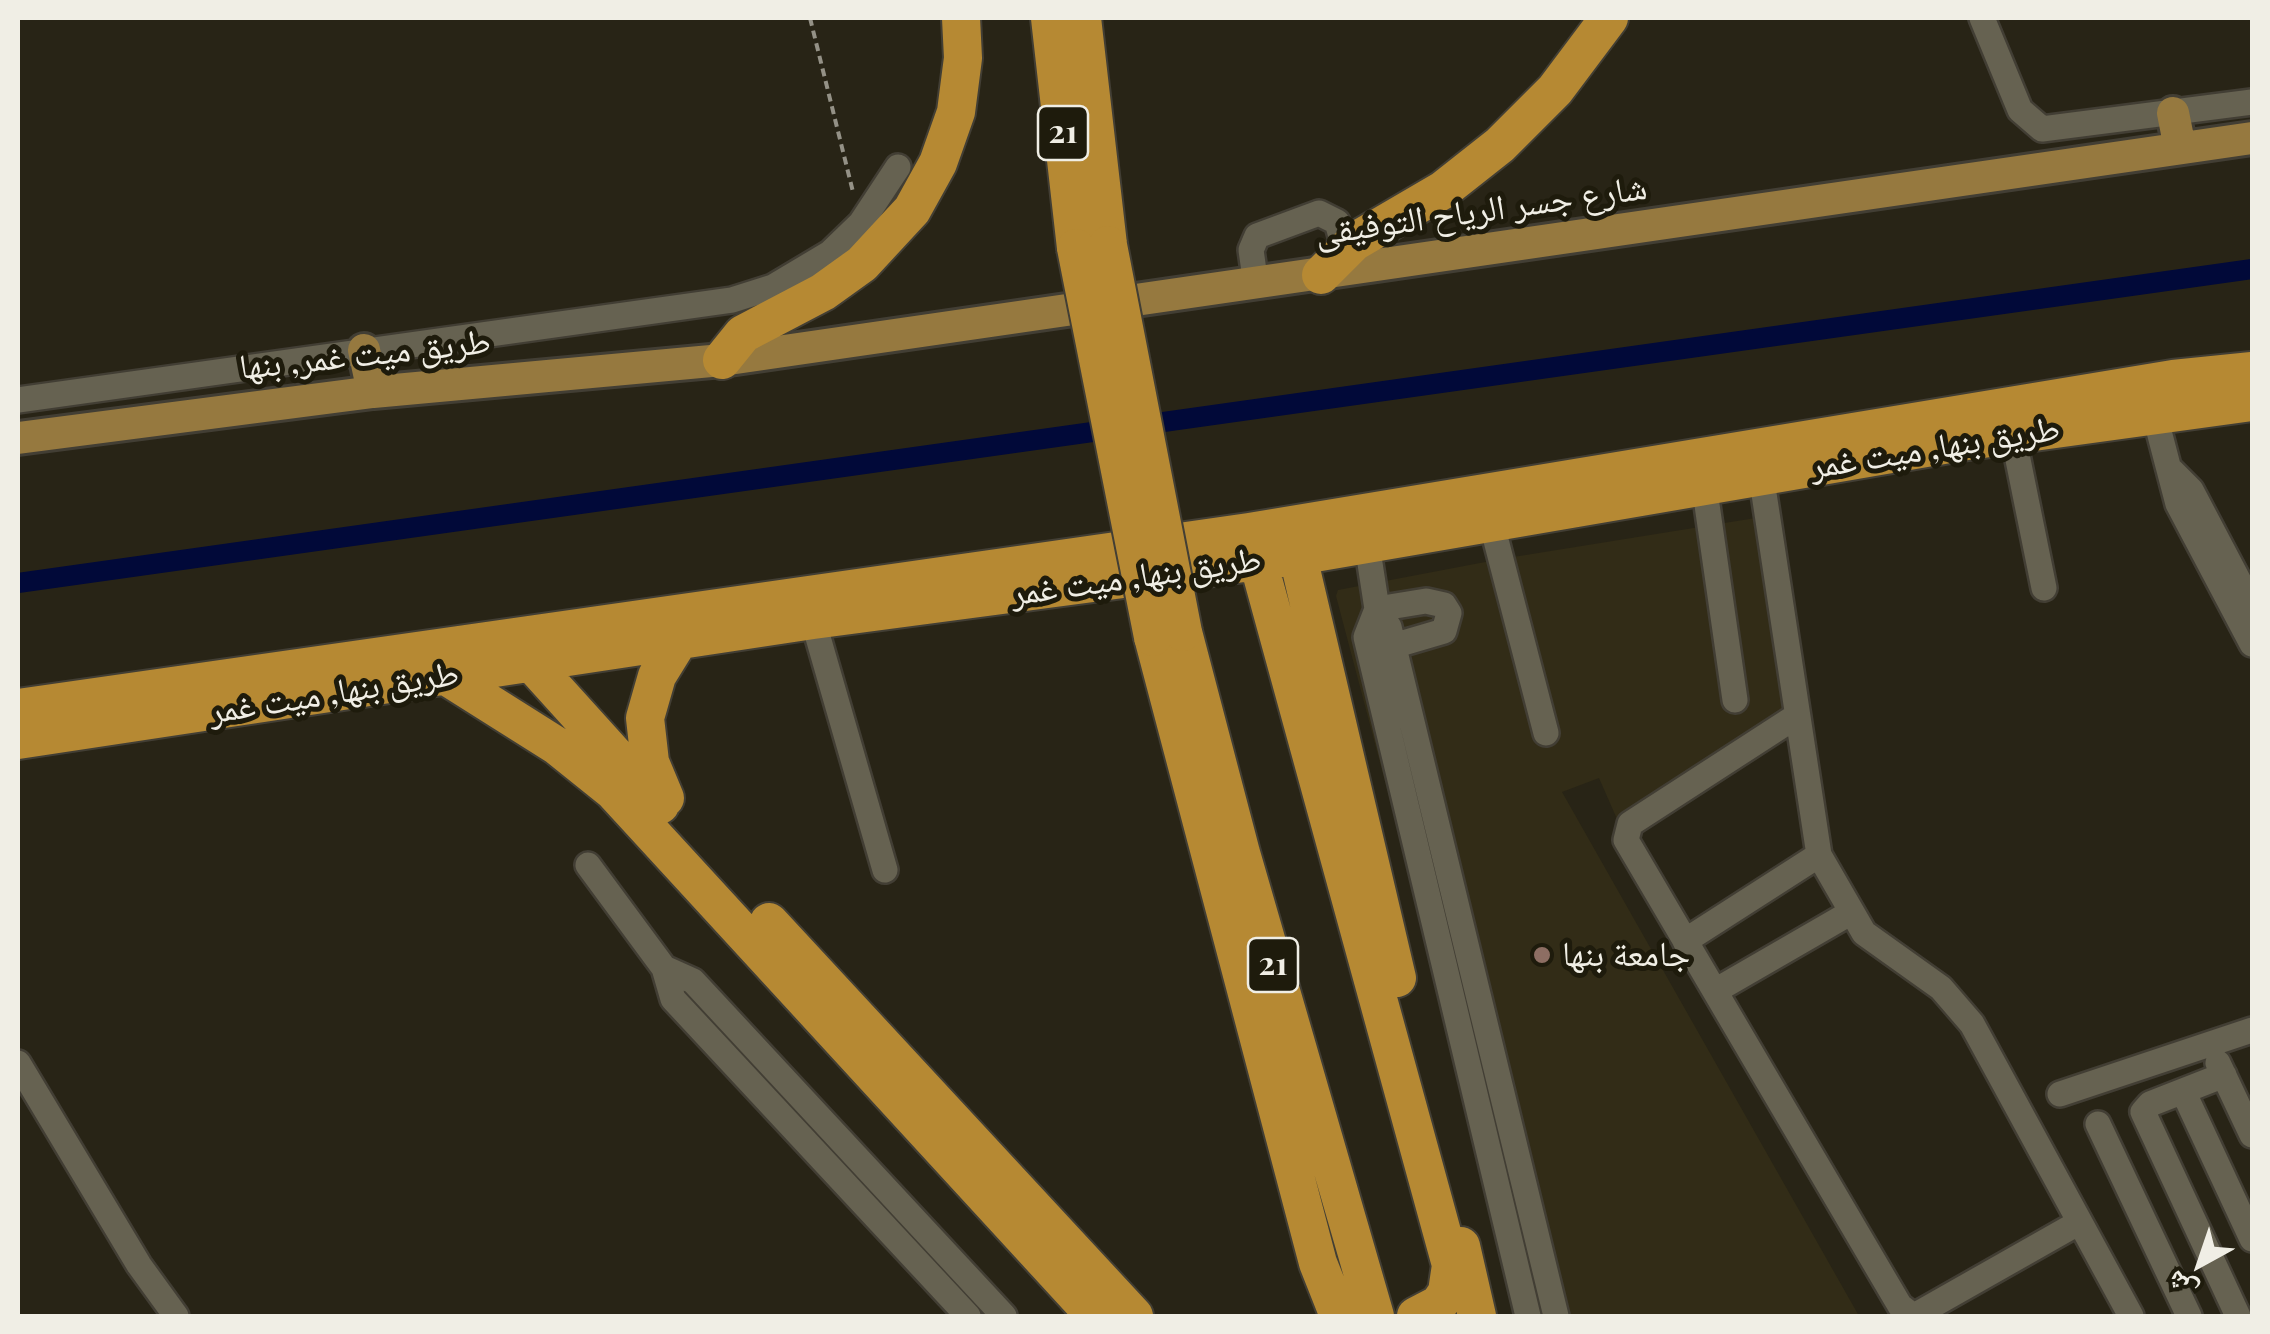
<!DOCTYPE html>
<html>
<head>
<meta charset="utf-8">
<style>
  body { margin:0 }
  #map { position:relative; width:2270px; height:1334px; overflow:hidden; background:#282416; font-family:"Playfair Display","Noto Naskh Arabic",serif }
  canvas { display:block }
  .frame { position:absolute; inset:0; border:20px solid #f0eee5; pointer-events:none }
  .north { position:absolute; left:2150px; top:1214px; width:100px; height:100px; -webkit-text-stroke:8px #1e1b0c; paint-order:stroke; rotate:220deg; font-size:28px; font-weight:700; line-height:40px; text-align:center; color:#f0eee5 }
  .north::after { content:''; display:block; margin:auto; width:35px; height:45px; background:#f0eee5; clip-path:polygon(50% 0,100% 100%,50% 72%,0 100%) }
</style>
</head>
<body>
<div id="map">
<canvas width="2270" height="1334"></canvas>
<div class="frame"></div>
<div class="north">ش</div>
</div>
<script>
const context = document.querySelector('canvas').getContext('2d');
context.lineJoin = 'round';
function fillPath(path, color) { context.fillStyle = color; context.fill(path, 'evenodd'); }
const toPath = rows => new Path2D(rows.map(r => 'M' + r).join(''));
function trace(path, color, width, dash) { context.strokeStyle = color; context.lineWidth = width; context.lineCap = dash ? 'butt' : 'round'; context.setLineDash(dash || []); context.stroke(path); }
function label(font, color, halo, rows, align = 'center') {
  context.font = font + ' "Playfair Display","Noto Naskh Arabic",serif'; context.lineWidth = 10; context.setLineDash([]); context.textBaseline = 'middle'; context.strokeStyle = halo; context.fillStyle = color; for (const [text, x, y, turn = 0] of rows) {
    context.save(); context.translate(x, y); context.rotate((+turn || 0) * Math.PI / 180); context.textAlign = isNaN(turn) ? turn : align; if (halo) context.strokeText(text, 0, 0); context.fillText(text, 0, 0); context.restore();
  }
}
fillPath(toPath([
  [1768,516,1793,690,1781,716,1617,819,1599,778,1562,792,1859,1316,1515,1316,1491,1183,1336,596,1338,590,1501,559]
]), '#322c17');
trace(toPath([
  [18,583,2252,269]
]), '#010939', 20);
const minor = toPath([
  [1982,18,2020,110,2042,129,2252,102],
  [1256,285,1251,250,1257,236,1319,213,1337,222,1348,261],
  [18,400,732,300,773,287,830,253,861,223,898,167],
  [2155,416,2178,504,2252,644],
  [2013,435,2044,588],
  [2172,471,2191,490,2252,606],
  [1761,474,1819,855,1864,933,1941,988,1972,1024,2131,1316],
  [1704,484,1735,700],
  [1491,521,1546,733],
  [1365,531,1377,609,1389,627,1556,1316],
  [813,620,885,870],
  [1393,646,1444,631,1449,613,1444,605,1426,601,1377,609,1366,637,1528,1316],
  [1795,717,1636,820,1630,824,1626,840,1900,1306,1913,1316],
  [588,865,664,968],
  [1685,941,1819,855],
  [1715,991,1850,913],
  [18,1063,139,1265,176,1316],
  [2218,1063,2252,1135],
  [2224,1075,2150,1104,2143,1112,2238,1316],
  [2183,1091,2252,1239],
  [2060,1094,2252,1030],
  [2098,1124,2189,1316],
  [968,1316,673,999,664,968,693,981,1004,1316],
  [1914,1316,2078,1223]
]);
const major = toPath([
  [2173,113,2180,148],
  [364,350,373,392],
  [18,438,373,392,722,360,2252,138]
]);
const highway = toPath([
  [1050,18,1076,248],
  [1082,18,1108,245],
  [1321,275,1354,242,1443,190,1500,145,1555,90,1609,18],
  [722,360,743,334,823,292,862,264,912,210,938,163,956,112,963,58,961,18],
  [1292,531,1397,978],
  [1252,539,1451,1265,1447,1292,1439,1304,1416,1316],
  [1183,632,1241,853,1375,1316],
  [1153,637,1318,1263,1339,1316],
  [519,649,660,805],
  [444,669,446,676,557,746,613,791,1095,1316],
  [18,708,1249,532,2173,379,2252,371],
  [18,740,813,620,1297,556,1961,442,2252,402],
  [665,798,650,762,645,718,657,676,678,642],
  [769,922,1134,1316],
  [1461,1246,1477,1316]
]);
trace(minor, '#423e34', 30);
trace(major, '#423e34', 38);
trace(highway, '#423e34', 42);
trace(toPath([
  [810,18,853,192]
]), '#949186', 4, [8, 5]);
trace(minor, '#666251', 25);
trace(major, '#96793f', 32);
trace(highway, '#b68933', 38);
const highwayBridge = toPath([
  [1108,245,1183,632],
  [1076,248,1153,637]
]);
trace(highwayBridge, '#423e34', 42, []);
trace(highwayBridge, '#b68933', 38);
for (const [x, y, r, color] of [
  [1542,955,10,"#8d6e63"]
]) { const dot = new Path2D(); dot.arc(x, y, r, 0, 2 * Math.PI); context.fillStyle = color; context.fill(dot); trace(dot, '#1e1b0c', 4); }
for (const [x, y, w] of [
  [1063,133,50],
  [1273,965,50]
]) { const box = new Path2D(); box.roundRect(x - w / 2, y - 27, w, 54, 8); context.fillStyle = '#1e1b0c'; context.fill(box); trace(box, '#f0eee5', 2.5); }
label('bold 32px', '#f0eee5', null, [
  ["21",1063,133],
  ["21",1273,965]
]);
label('35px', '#f0eee5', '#1e1b0c', [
  ["شارع جسر الرياح التوفيقى",1481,211,-8],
  ["طريق ميت غمر, بنها",365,355,-6],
  ["طريق بنها, ميت غمر",1935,448,-9],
  ["طريق بنها, ميت غمر",1136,577,-8],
  ["طريق بنها, ميت غمر",334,693,-9]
]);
label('35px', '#f0eee5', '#1e1b0c', [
  ["جامعة بنها",1562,955]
], 'left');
</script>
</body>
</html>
